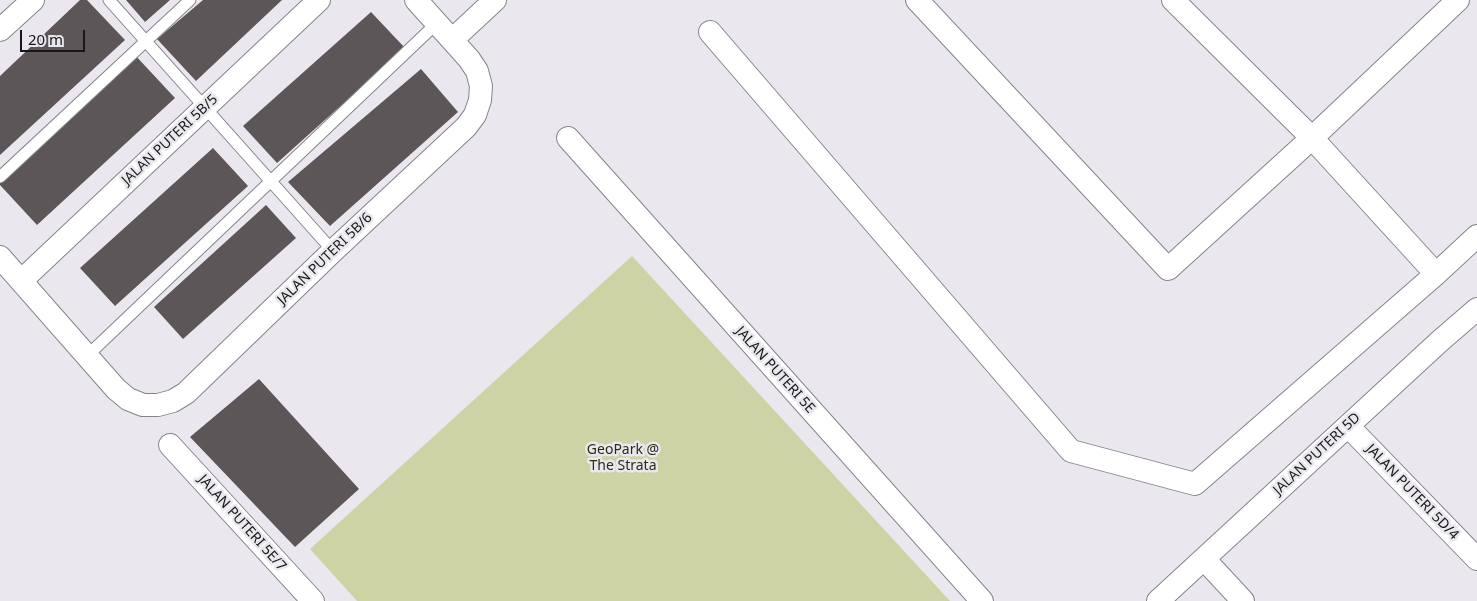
<!DOCTYPE html>
<html>
<head>
<meta charset="utf-8">
<style>
  body { margin:0 }
  #map { position:relative; width:1477px; height:601px; overflow:hidden; background:#eae8ee; font-family:"Noto Sans",sans-serif }
  canvas { display:block }
  .scale { position:absolute; left:20px; top:30px; width:65px; height:22px; box-sizing:border-box; border:2px solid #171618; border-top:0; padding-left:6px; font-size:15px; line-height:18px; white-space:nowrap; color:#171618; -webkit-text-stroke:4px #eae8ee; paint-order:stroke }
</style>
</head>
<body>
<div id="map">
<canvas width="1477" height="601"></canvas>
<div class="scale">20 m</div>
</div>
<script>
const context = document.querySelector('canvas').getContext('2d');
context.lineJoin = 'round';
function fillPath(path, color) { context.fillStyle = color; context.fill(path, 'evenodd'); }
const toPath = rows => new Path2D(rows.map(r => 'M' + r).join(''));
function trace(path, color, width, dash) { context.strokeStyle = color; context.lineWidth = width; context.lineCap = dash ? 'butt' : 'round'; context.setLineDash(dash || []); context.stroke(path); }
function label(font, color, halo, rows, align = 'center') {
  context.font = font + ' "Noto Sans",sans-serif'; context.lineWidth = 5; context.setLineDash([]); context.textBaseline = 'middle'; context.strokeStyle = halo; context.fillStyle = color; for (const [text, x, y, turn = 0] of rows) {
    context.save(); context.translate(x, y); context.rotate((+turn || 0) * Math.PI / 180); context.textAlign = isNaN(turn) ? turn : align; if (halo) context.strokeText(text, 0, 0); context.fillText(text, 0, 0); context.restore();
  }
}
fillPath(toPath([
  [632,256,950,601,357,601,310,549]
]), '#ced3a5');
fillPath(toPath([
  [80,0,87,0,125,40,0,155,0,76],
  [126,0,170,0,145,22],
  [203,0,282,0,196,81,157,39],
  [371,12,405,48,277,163,243,126],
  [134,54,175,98,37,225,0,185,0,181],
  [421,69,458,112,330,226,288,182],
  [213,148,248,186,115,306,80,268],
  [266,205,296,238,183,339,154,307],
  [259,379,359,489,295,547,190,437]
]), '#5d5659');
const lane = toPath([
  [109,0,333,251],
  [0,177,190,0],
  [88,355,437,23]
]);
const street = toPath([
  [917,0,1168,269,1312,138,1458,0],
  [1173,0,1312,138,1436,274],
  [0,30,33,0],
  [710,32,1071,451,1195,484,1436,274,1477,236],
  [452,40,495,0],
  [568,138,982,601],
  [0,257,116,389,128,399,143,405,158,405,173,401,186,393,333,251,466,127,475,115,480,100,481,86,477,71,469,59,416,0],
  [21,281,319,0],
  [1348,426,1477,559],
  [170,445,313,601],
  [1204,559,1243,601],
  [1158,601,1440,341,1477,309]
]);
trace(lane, '#86848a', 13);
trace(street, '#86848a', 24);
trace(lane, '#fff', 11);
trace(street, '#fff', 22);
label('14px', '#171618', '#eae8ee', [
  ["JALAN PUTERI 5B/5",170,140,-43],
  ["JALAN PUTERI 5B/6",325,259,-44],
  ["JALAN PUTERI 5E",775,370,48],
  ["JALAN PUTERI 5D",1317,454,-43],
  ["JALAN PUTERI 5D/4",1412,492,46],
  ["JALAN PUTERI 5E/7",242,523,48]
]);
label('14px', '#2a2c0f', '#eae8ee', [
  ["GeoPark @",623,450],
  ["The Strata",623,466]
]);
</script>
</body>
</html>
